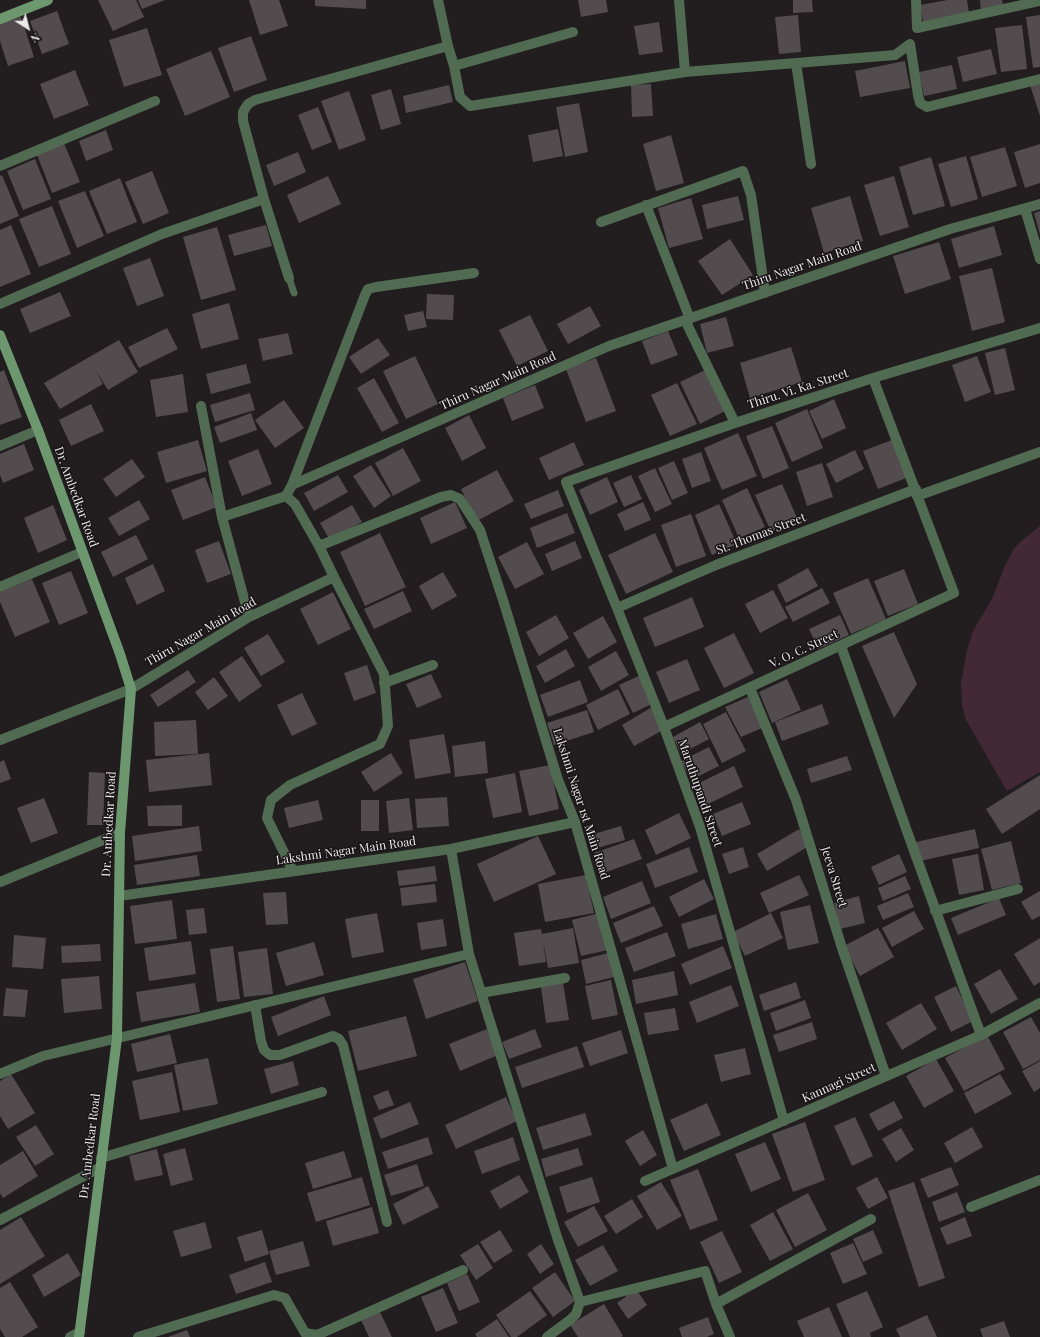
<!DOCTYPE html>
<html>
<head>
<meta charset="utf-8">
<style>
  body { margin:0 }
  #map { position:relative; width:1040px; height:1337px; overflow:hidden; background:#221d1f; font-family:"Playfair Display",serif }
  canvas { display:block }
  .north { position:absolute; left:8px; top:8px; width:40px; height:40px; -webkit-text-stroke:3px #181416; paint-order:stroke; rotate:144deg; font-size:11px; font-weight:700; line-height:16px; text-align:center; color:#ece9ea }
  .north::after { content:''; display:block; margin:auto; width:14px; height:18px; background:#ece9ea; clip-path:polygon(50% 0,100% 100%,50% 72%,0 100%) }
</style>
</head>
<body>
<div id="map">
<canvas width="1040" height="1337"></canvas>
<div class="north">N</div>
</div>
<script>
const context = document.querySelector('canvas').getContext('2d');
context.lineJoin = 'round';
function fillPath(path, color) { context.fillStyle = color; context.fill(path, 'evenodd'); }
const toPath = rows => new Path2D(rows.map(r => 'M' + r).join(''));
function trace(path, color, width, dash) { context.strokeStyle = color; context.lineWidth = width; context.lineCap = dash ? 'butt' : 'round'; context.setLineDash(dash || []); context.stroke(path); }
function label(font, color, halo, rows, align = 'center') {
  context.font = font + ' "Playfair Display",serif'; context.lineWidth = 3; context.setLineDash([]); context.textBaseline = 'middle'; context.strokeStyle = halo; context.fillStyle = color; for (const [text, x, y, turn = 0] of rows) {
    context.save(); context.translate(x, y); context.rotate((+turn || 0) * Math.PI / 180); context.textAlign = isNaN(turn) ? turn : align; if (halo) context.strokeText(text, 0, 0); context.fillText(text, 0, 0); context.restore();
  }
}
fillPath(toPath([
  [1040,526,1040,772,1007,791,966,720,962,705,961,683,967,650,973,631,993,597,1004,568,1013,550,1021,541]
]), '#422935');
fillPath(toPath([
  [98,0,136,0,144,17,113,31],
  [138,0,165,0,142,9],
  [249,0,279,0,288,26,260,35],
  [315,0,366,0,366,9,315,6],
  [578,0,606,0,608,12,581,17],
  [793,0,812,0,813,12,793,13],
  [947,0,967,0,969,13,923,22,920,5],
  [980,0,1002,0,1004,9,981,12],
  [57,11,69,44,42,54,30,21],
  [798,15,801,52,779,54,775,17],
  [1040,15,1040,67,1033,68,1026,17],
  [21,17,34,57,8,66,0,41,0,23],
  [659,22,663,52,639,55,634,26],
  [1022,25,1027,69,1001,72,995,28],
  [147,28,162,75,124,87,109,40],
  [251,36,267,80,234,92,218,48],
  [991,49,997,74,963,82,957,57],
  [211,51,230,97,185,116,166,69],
  [905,61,910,88,860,97,855,71],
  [952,65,957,89,924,96,919,72],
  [75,70,89,105,54,119,40,84],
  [1040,82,1040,116,1030,85],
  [651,84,653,116,632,117,631,85],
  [449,85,453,102,406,113,403,96],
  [391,89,401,124,381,130,371,95],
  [349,91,366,140,339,150,321,101],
  [579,103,588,152,565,157,556,107],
  [318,107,332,142,312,150,298,115],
  [558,129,563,156,533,162,528,135],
  [106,130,113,150,86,161,79,141],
  [671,135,684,183,656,191,643,144],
  [64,143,80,182,52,193,37,155],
  [1040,144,1040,183,1025,188,1014,152],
  [1005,147,1017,186,982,197,970,157],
  [298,152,306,172,274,186,266,165],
  [966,156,978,199,951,207,938,164],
  [931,157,945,206,913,215,899,167],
  [35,159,51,199,23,210,7,171],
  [152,171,169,213,143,224,125,182],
  [2,175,19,216,0,224,0,176],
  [328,176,341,204,299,223,287,195],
  [894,176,909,227,880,236,864,185],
  [120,178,137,222,107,234,89,191],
  [85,191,104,236,77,248,58,201],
  [738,196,744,220,707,229,702,205],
  [850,196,863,241,824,253,811,208],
  [691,198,703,239,669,248,658,208],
  [52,206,71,254,39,267,19,219],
  [1040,211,1040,235,1034,213],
  [11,225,31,274,0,287,0,230],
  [266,225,272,246,234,256,228,235],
  [994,226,1002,255,959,268,951,239],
  [217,227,236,290,201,300,183,237],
  [730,239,753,275,722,295,698,261],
  [939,242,951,279,905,294,893,256],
  [150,258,164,296,137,306,123,268],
  [992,268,1005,322,972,331,959,276],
  [60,292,71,316,30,333,20,309],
  [427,294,454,295,453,320,426,319],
  [229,303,239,339,201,349,192,314],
  [590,306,601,326,568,344,557,324],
  [423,311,427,327,408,331,404,315],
  [530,315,548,351,517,366,499,330],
  [726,317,734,346,707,353,700,324],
  [167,328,178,349,139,368,128,347],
  [668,331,678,355,651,365,642,341],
  [288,333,293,354,263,361,258,339],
  [378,338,390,355,361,374,349,357],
  [119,340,138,372,108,390,95,369,103,384,60,409,44,383],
  [791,347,802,382,750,398,740,363],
  [1005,348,1015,390,995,395,985,353],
  [415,356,438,404,406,419,383,371],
  [977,356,991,392,965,402,952,365],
  [596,358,616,411,586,422,566,369],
  [246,364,251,383,211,394,206,374],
  [4,370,22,417,0,425,0,372],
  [705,370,725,411,700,424,680,382],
  [183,374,188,412,156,417,150,380],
  [374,378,399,423,382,432,357,388],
  [677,383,697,424,670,436,651,395],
  [535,385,544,408,512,421,503,398],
  [250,393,255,410,215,422,210,405],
  [834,399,846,428,822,439,809,411],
  [284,400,304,428,275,448,255,420],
  [91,404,104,431,71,446,59,420],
  [807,409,823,448,792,462,775,423],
  [251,413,257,430,220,443,214,427],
  [469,415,486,448,462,461,445,428],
  [772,426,789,468,763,479,746,436],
  [738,433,757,476,722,490,704,448],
  [198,440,207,471,166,483,157,452],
  [892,440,906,478,878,489,863,451],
  [574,442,584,465,549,480,539,458],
  [24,444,34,470,3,483,0,475,0,454],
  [403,448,421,481,393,496,375,463],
  [258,449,272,484,242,496,228,461],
  [855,450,864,469,836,483,826,464],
  [701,452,711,481,692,488,682,459],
  [132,459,145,477,116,497,103,479],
  [674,461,688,493,672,500,658,468],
  [822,463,833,497,807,506,796,472],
  [371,465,391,496,374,508,353,476],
  [655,468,672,504,655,512,638,476],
  [497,470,514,501,477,521,461,489],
  [338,475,348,492,314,511,304,493],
  [631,475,642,499,624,507,613,483],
  [205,477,217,507,183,520,171,490],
  [607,477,618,502,590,515,579,490],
  [782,484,798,520,771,532,755,495],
  [747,488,765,527,739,538,722,500],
  [558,490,564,506,531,519,524,504],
  [139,500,150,519,119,536,108,518],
  [455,502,467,528,431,544,420,518],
  [643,502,651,520,625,531,617,514],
  [719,504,737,544,712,555,695,515],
  [53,505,67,540,38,553,24,518],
  [352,505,362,522,330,540,320,523],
  [567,513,575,533,537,548,530,528],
  [691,514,706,556,676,567,661,525],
  [380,533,406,587,365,606,340,552],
  [655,533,673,572,626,594,608,555],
  [136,535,148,559,113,577,101,552],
  [219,541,231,574,207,583,195,550],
  [575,541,582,558,552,571,545,554],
  [527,542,544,574,515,589,498,557],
  [153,564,165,591,137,605,125,578],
  [808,568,818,586,786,603,777,585],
  [904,569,918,604,888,616,874,581],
  [71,571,88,613,59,625,42,583],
  [443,572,457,596,432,610,419,586],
  [868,578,886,619,851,634,833,593],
  [32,579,50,622,15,637,0,602,0,592],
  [822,588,830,603,793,622,785,607],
  [773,590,788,618,760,633,745,604],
  [403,591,412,611,374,629,364,609],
  [333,592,351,629,318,645,300,609],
  [692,597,704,627,655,647,643,618],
  [556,615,569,638,539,656,526,632],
  [840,615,849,635,818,649,809,629],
  [603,616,617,642,588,659,573,633],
  [894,632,917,684,894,718,862,646],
  [734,633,754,673,724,688,704,648],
  [268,634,285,662,261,676,244,648],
  [566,649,575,666,545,683,536,666],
  [616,651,629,675,601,691,588,667],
  [242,656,262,686,239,702,219,672],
  [687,659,700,690,669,703,656,672],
  [367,665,376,693,354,701,344,673],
  [188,670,196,682,158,707,150,695],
  [431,674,442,697,417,708,406,684],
  [641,675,654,703,633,713,619,685],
  [214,677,228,696,208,710,195,692],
  [787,679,801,710,772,723,759,692],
  [580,680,588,702,548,717,540,695],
  [618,689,630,714,598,730,586,705],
  [302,693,317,724,292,736,277,705],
  [750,696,762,728,741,737,725,707],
  [822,704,829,724,782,741,775,722],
  [652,707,665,729,634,746,622,725],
  [587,710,594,732,554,745,547,723],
  [726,712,746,751,722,763,703,724],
  [196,720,198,754,155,756,154,722],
  [700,722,709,739,681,754,673,737],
  [444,734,451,773,415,779,409,740],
  [485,741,488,773,455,777,452,746],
  [709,747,719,766,691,780,681,761],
  [209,753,212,785,149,792,146,760],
  [391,753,403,773,374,792,361,772],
  [847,756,852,770,811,783,807,769],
  [4,760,11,779,0,783,0,762],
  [550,765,559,809,529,816,519,771],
  [734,766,743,787,706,805,697,784],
  [89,772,105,773,103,825,87,825],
  [515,773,522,812,493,818,485,779],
  [1040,775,1040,809,1002,834,986,809],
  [447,797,449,826,417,828,415,799],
  [44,798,58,833,31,843,17,808],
  [409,798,413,830,389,833,386,801],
  [318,800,323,820,289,828,284,808],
  [361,800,379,800,379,831,361,831],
  [742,802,751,824,722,836,713,814],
  [182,805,182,826,148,826,147,806],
  [679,813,691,838,656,855,645,830],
  [199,826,202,851,135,861,132,836],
  [621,826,625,840,594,849,590,835],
  [799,829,809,846,767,871,757,854],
  [975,829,979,848,920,861,916,842],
  [538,836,556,874,494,902,477,864],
  [634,839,642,859,601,874,594,853],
  [1011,841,1021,883,992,890,981,849],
  [689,847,698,872,655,888,646,864],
  [743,847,749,867,729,874,722,854],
  [899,854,907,872,879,885,871,867],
  [978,854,984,890,959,895,952,859],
  [197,855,200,876,137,885,134,865],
  [435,866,437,881,399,886,397,871],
  [586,875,594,913,545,922,538,884],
  [799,875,809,895,769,913,760,893],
  [905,876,911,889,883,901,878,888],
  [704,879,714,899,679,917,669,897],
  [642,881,651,903,611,919,603,897],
  [435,884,437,902,402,906,400,888],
  [1040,891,1040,916,1032,920,1021,902],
  [286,892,288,924,266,925,263,893],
  [908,893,914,907,883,920,877,906],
  [859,896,865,923,840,929,834,903],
  [999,898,1006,915,958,935,951,918],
  [172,900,177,939,135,944,130,906],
  [810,905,819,943,788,950,780,912],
  [654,906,663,926,621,943,613,923],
  [204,908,207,933,189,935,186,910],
  [914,911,924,929,892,947,882,928],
  [377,913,384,952,352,958,345,919],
  [599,913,608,950,581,956,572,920],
  [771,913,783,938,745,956,733,932],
  [716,914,723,939,688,949,681,924],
  [443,919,447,946,421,950,417,923],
  [573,928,579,963,548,968,543,940,546,962,519,966,514,933,541,929,542,934],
  [878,928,894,957,860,976,844,946],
  [667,932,676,956,634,972,625,948],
  [14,935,46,938,43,969,12,967],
  [1040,938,1040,982,1034,986,1014,954],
  [191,941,196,974,149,981,144,948],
  [314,942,324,975,286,986,276,953],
  [100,944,101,961,62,963,61,946],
  [233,946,240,999,217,1002,210,949],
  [723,946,732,968,690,985,681,964],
  [267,948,273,994,244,997,238,952],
  [608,953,614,977,586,984,581,960],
  [465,962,478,1001,426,1019,413,979],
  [1000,969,1018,999,991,1014,974,984],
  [674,971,678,995,636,1004,632,980],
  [99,976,102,1009,64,1013,61,979],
  [611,980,618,1015,592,1020,585,986],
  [796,982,801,998,764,1011,759,995],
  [195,983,200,1012,141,1022,136,992],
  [563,983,569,1020,546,1023,541,987],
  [731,985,739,1006,697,1023,689,1002],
  [956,986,973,1021,951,1032,934,997],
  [6,988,28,990,25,1017,3,1016],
  [324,996,331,1015,278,1036,271,1017],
  [805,1000,811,1018,776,1031,770,1013],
  [921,1003,937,1029,902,1050,886,1023],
  [675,1008,679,1030,648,1035,644,1013],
  [406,1016,417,1056,358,1071,348,1031],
  [1031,1017,1040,1033,1040,1060,1023,1069,1003,1032],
  [812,1022,817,1039,779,1052,773,1035],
  [487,1029,498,1055,460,1071,449,1044],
  [535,1029,542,1047,509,1059,502,1042],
  [621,1030,628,1053,590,1066,582,1043],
  [170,1034,177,1063,137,1072,131,1044],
  [987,1035,1005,1069,964,1091,945,1058],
  [577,1046,584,1067,522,1088,515,1067],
  [745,1048,751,1074,721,1082,714,1055],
  [208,1058,218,1104,183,1111,174,1065],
  [936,1059,954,1091,924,1108,906,1076],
  [293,1061,299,1085,271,1094,264,1069],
  [1040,1061,1040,1088,1034,1092,1022,1071],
  [172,1072,180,1112,140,1120,132,1081],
  [11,1074,35,1113,8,1129,0,1116,0,1081],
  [1000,1074,1012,1094,975,1114,964,1093],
  [388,1090,394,1105,379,1110,373,1096],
  [506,1097,517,1121,456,1149,445,1125],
  [894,1101,903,1118,878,1131,869,1114],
  [410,1102,419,1124,381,1139,373,1118],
  [707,1103,721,1135,684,1151,670,1120],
  [585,1113,592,1135,543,1150,536,1128],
  [855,1117,873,1156,852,1166,834,1126],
  [805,1122,825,1180,793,1192,772,1134],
  [36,1125,54,1154,35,1166,16,1137],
  [972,1127,983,1147,955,1163,944,1143],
  [901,1128,914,1150,896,1162,882,1139],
  [643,1130,657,1155,640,1166,625,1141],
  [428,1137,433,1154,388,1169,382,1152],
  [513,1137,520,1160,482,1174,474,1151],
  [765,1142,781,1179,751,1192,735,1154],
  [185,1148,193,1180,171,1186,163,1154],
  [578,1148,583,1165,546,1177,541,1159],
  [157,1149,163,1175,135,1181,129,1156],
  [23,1151,38,1176,3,1198,0,1193,0,1165],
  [344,1151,352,1177,313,1189,305,1163],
  [417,1164,424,1186,391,1196,384,1175],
  [951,1167,959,1185,928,1198,920,1179],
  [698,1169,718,1220,690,1230,670,1180],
  [519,1175,529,1192,500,1209,490,1191],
  [362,1177,370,1205,316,1222,307,1193],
  [592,1177,600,1202,567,1213,559,1187],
  [877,1177,888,1198,868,1209,856,1188],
  [661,1182,682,1216,657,1230,637,1196],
  [914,1182,945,1278,919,1287,888,1191],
  [428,1186,439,1207,403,1225,393,1204],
  [957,1192,965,1212,939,1222,932,1202],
  [808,1193,827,1230,795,1247,776,1210],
  [632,1199,643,1217,616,1234,604,1216],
  [594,1206,608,1231,578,1247,564,1222],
  [372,1207,379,1233,333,1246,326,1221],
  [773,1212,793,1249,770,1261,750,1225],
  [21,1217,45,1256,0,1284,0,1230],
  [965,1217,972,1236,947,1245,940,1228],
  [205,1222,212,1248,181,1257,173,1231],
  [262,1230,269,1254,245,1262,237,1237],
  [500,1230,513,1251,494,1263,480,1242],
  [873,1230,883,1253,863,1262,853,1239],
  [722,1231,742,1272,719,1283,700,1242],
  [303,1241,310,1266,276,1275,269,1251],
  [853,1243,867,1274,843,1284,830,1253],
  [478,1244,493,1268,476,1280,460,1255],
  [541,1244,554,1264,540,1274,527,1254],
  [603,1245,618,1271,590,1286,575,1260],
  [68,1253,81,1275,44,1297,32,1275],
  [265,1262,272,1282,236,1294,229,1275],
  [555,1272,575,1301,553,1317,532,1288],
  [467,1274,480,1302,459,1311,447,1283],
  [10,1282,38,1327,22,1337,5,1337,0,1329,0,1288],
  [443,1288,458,1323,436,1332,421,1297],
  [636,1289,647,1305,628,1319,617,1303],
  [530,1291,547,1315,517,1337,511,1337,496,1315],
  [867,1291,883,1327,870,1333,871,1337,850,1337,836,1304],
  [604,1304,623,1336,621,1337,578,1337,570,1325],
  [829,1307,842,1337,804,1337,797,1321],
  [378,1308,392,1337,369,1337,360,1318],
  [927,1315,937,1337,900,1337,896,1329],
  [708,1317,714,1334,707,1337,682,1337,679,1328],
  [497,1319,509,1337,477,1337,475,1334],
  [1004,1321,1010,1337,983,1337,980,1329],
  [187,1330,190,1337,168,1337]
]), '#524c4f');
trace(toPath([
  [289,278,294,293]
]), '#516b52', 7);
trace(toPath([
  [438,0,448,46,454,66,460,97,470,106,685,72,895,55,910,44,918,95,920,103,927,107,1040,79],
  [679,0,685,72],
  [916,0,917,28,1040,1],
  [796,63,811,164],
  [454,66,573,32],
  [0,166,155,101],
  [646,205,690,319],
  [1025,209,1040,259],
  [601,222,743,171,751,195,765,293],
  [289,278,264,199,243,121,243,112,248,104,255,100,448,46],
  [0,304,162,234,264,199],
  [685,320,735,423],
  [201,406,222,517,249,617],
  [0,446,38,430],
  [292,485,365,295,368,289,376,287,474,273],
  [917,496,1040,452],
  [222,517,286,496],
  [319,546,441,497,451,495,460,499,480,530,503,600,558,780,575,822,673,1169],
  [0,587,82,552],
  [617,608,716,565,916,489],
  [841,646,913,848,981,1035],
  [384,683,433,665],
  [750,688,796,800,842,948,886,1076],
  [664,727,954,593,873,378],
  [0,740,131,689,249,617,334,577,319,546,295,504,286,496,292,485,609,346,950,229,1040,204],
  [451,849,469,954,557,1237,580,1302,576,1314,570,1320,547,1337],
  [293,871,267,818,271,800,290,785,380,744,388,726,384,674,334,577],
  [0,882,120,833],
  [119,896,451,849,575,822],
  [935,911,1018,889],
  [481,993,565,978],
  [255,1005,261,1041,264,1050,270,1055,280,1055,333,1036,339,1039,343,1045,387,1222],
  [0,1074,43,1056,469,954],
  [784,1121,700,827,664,727,617,608,566,482,735,423,873,378,1040,328],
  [101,1158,322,1092],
  [645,1181,981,1035,1040,1003],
  [971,1207,1040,1180],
  [0,1220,101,1167],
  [580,1302,705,1271,716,1304,730,1337],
  [716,1304,871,1219],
  [70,1337,80,1332],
  [138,1337,274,1295,285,1298,305,1333,317,1335,463,1270]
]), '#516b52', 10);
trace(toPath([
  [0,19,48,0],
  [0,335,38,430,120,654,131,689,120,833,117,1038,79,1337]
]), '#6c976f', 10);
label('12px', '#ece9ea', '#181416', [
  ["Thiru Nagar Main Road",802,266,-19],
  ["Thiru Nagar Main Road",498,381,-24],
  ["Thiru. Vi. Ka. Street",798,389,-18],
  ["Dr. Ambedkar Road",76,497,70],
  ["St. Thomas Street",761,534,-21],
  ["Thiru Nagar Main Road",201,632,-30],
  ["V. O. C. Street",804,649,-25],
  ["Maruthupandi Street",700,793,71],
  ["Lakshmi Nagar 1st Main Road",581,804,72],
  ["Dr. Ambedkar Road",109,824,-87],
  ["Lakshmi Nagar Main Road",346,851,-8],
  ["Jeeva Street",834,877,73],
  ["Kannagi Street",839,1083,-24],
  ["Dr. Ambedkar Road",90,1146,-83]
]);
</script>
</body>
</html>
